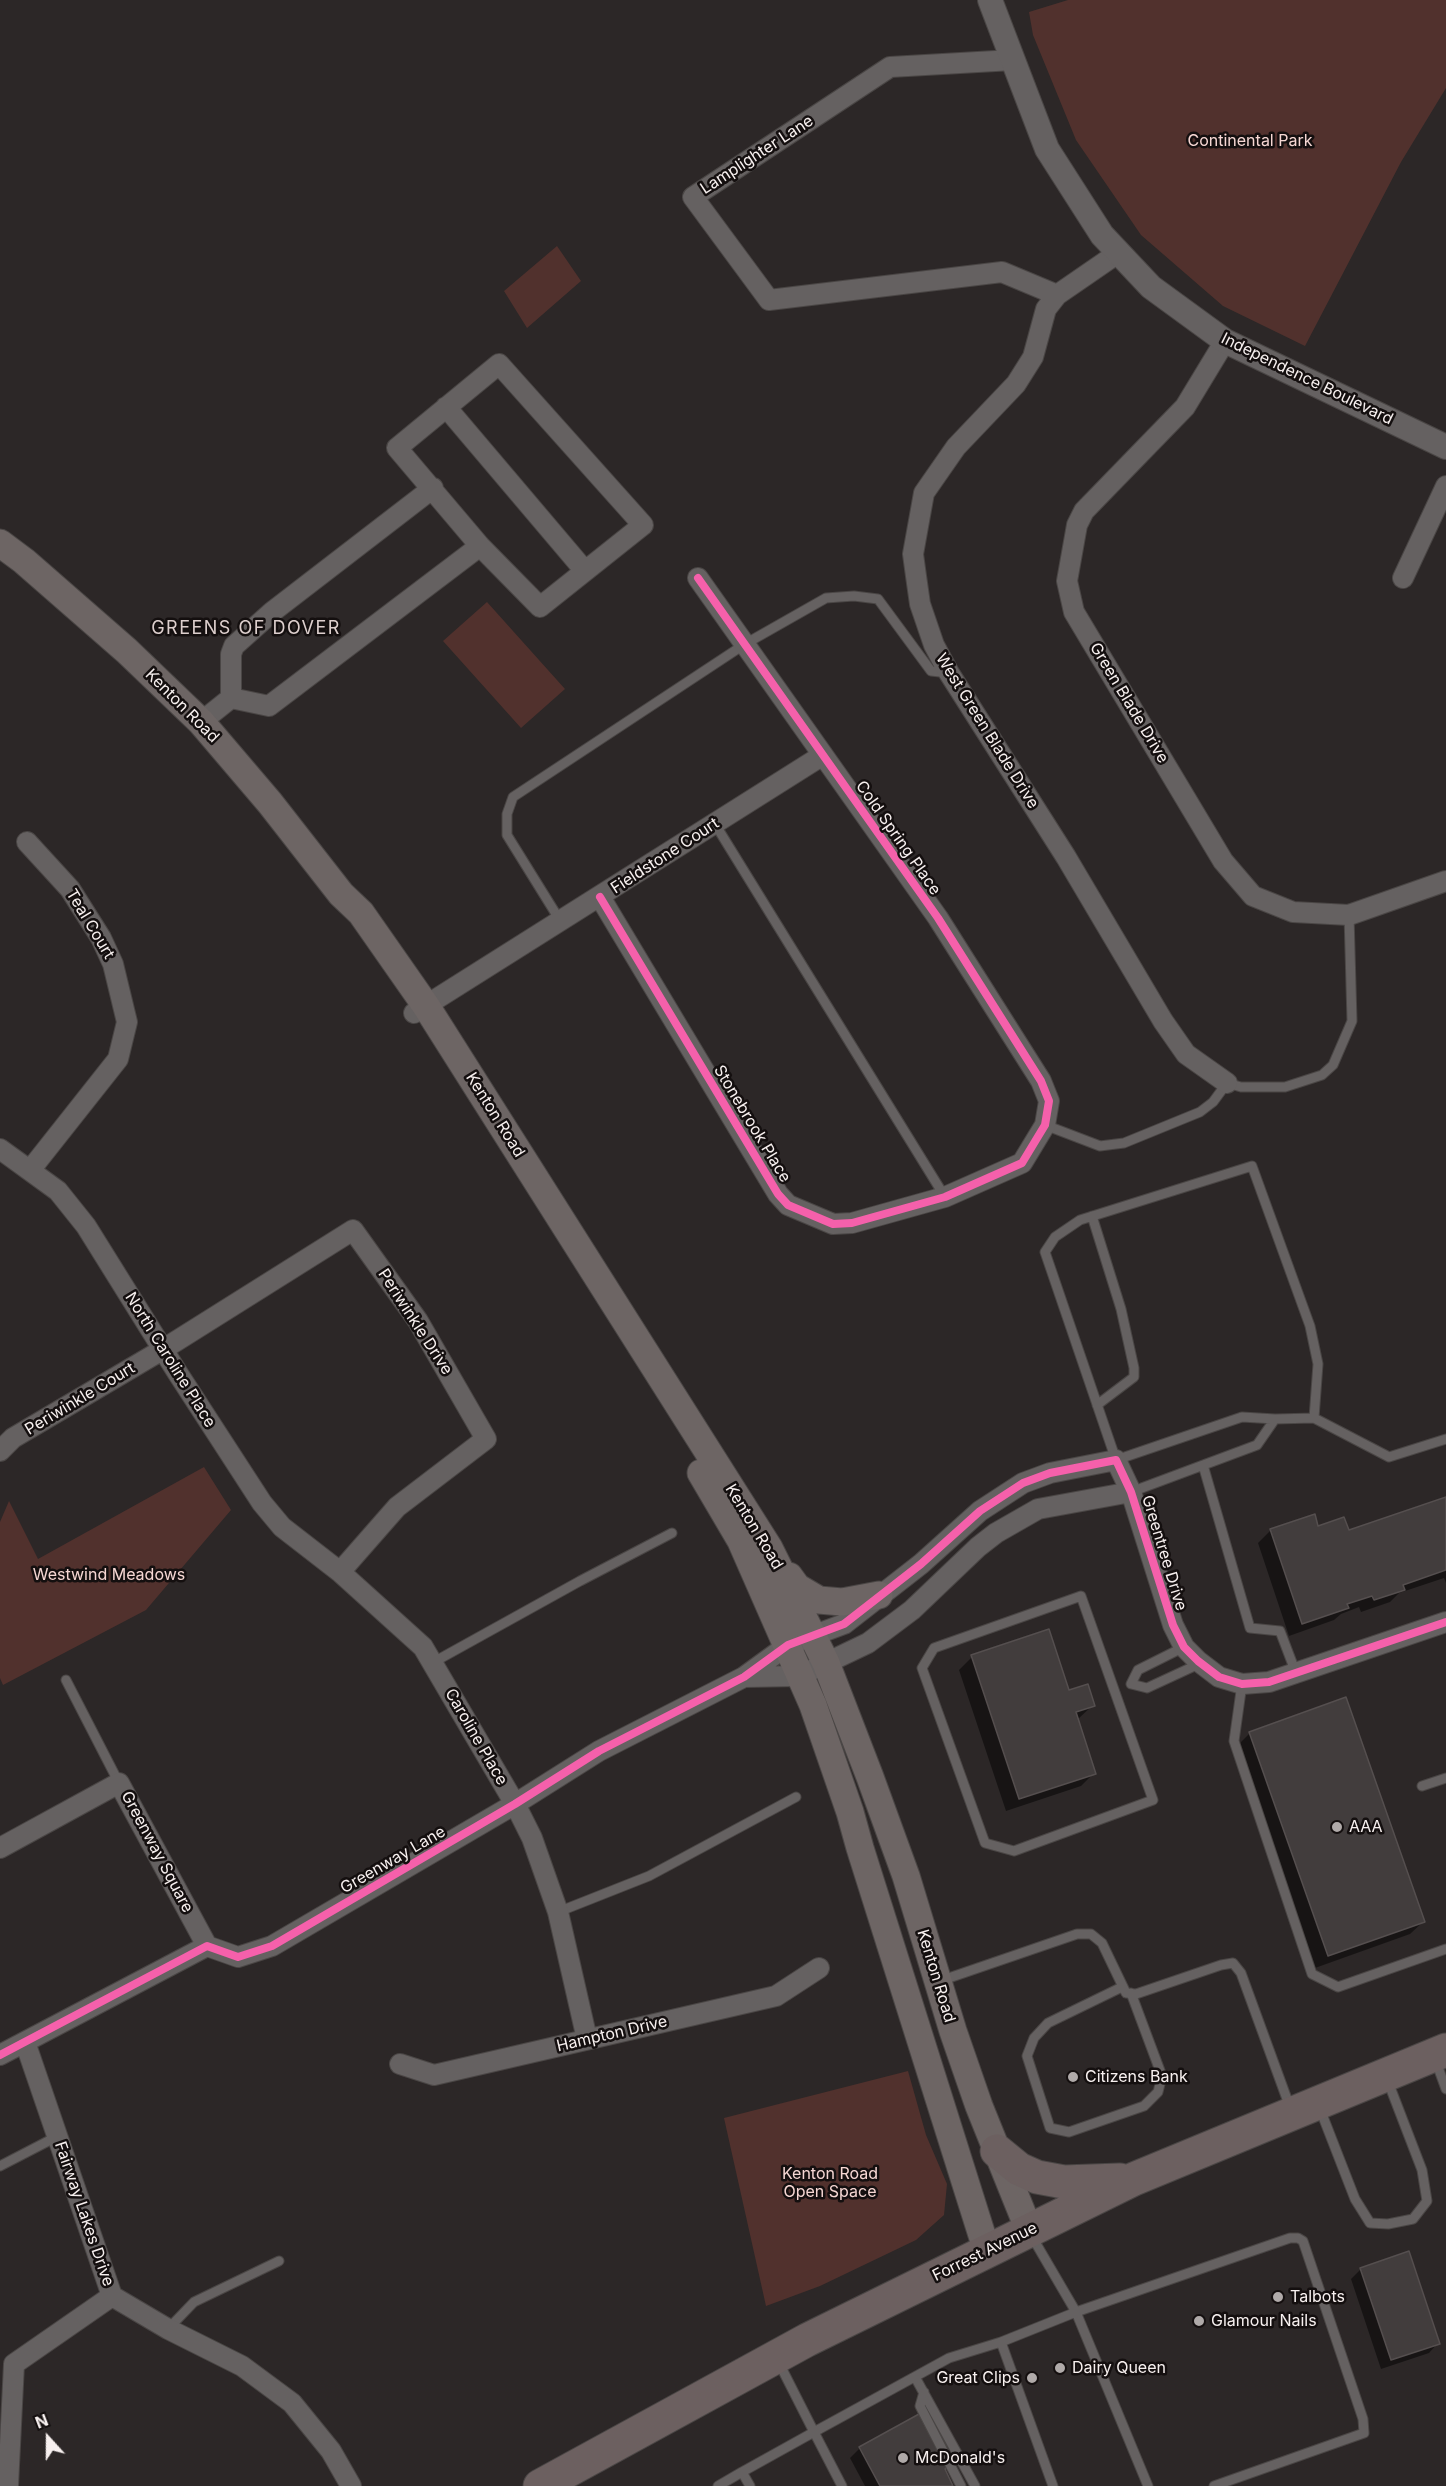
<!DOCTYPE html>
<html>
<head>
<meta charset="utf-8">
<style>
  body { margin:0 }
  #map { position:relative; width:1446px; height:2486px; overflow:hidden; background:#2c2727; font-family:Inter,sans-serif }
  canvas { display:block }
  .north { position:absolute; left:18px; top:2408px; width:60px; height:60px; -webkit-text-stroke:4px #140f0f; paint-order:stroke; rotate:339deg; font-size:16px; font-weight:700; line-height:24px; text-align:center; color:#f7f0ef }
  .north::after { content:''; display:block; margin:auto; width:21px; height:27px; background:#f7f0ef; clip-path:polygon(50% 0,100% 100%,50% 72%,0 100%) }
</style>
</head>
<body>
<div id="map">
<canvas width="1446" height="2486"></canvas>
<div class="north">N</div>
</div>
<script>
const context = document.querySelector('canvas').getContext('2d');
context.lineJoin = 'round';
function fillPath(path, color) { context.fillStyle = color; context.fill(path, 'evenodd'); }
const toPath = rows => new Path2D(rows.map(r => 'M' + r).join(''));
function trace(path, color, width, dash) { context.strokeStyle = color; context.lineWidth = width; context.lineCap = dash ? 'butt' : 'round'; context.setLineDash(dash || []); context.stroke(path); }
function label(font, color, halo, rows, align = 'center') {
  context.font = font + ' Inter,sans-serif'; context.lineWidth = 5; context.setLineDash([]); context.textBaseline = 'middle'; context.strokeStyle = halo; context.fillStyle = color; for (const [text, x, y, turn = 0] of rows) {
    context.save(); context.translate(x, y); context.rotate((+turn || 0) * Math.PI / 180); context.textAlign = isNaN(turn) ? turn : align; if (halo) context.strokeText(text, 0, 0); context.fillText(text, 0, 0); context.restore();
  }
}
fillPath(toPath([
  [1068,0,1446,0,1446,88,1401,162,1305,346,1223,306,1141,235,1076,140,1033,35,1029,12],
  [557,246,581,281,527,328,504,291],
  [487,602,565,689,521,728,443,641],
  [204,1467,231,1510,146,1610,3,1685,0,1678,0,1522,9,1501,38,1559],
  [908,2071,926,2135,947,2184,944,2215,916,2240,820,2286,766,2306,724,2118]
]), '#51312d');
fillPath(toPath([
  [1446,1499,1446,1583,1444,1578,1399,1593,1390,1602,1361,1612,1359,1607,1341,1614,1334,1620,1289,1636,1258,1543,1271,1530,1317,1528,1348,1532],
  [972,1657,1093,1705,1077,1720,1094,1773,1081,1786,1006,1811,959,1670],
  [1250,1733,1423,1922,1410,1934,1315,1968,1237,1746],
  [1361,2269,1438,2343,1429,2353,1381,2369,1351,2279],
  [860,2448,943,2470,952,2486,865,2486,850,2458]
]), '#0007');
const building = toPath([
  [1446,1497,1446,1570,1403,1585,1405,1590,1374,1600,1372,1596,1347,1604,1349,1608,1302,1624,1270,1529,1315,1514,1318,1526,1344,1517,1349,1530,1446,1497],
  [1049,1629,1069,1690,1088,1684,1095,1706,1076,1712,1096,1774,1019,1799,971,1655,1049,1629],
  [1346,1697,1425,1922,1328,1956,1249,1732,1346,1697],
  [1409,2251,1440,2344,1391,2360,1360,2268,1409,2251],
  [919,2414,947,2468,945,2469,953,2486,880,2486,859,2447,919,2414]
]);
fillPath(building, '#423d3d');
trace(building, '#554f4f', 1.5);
const service = toPath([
  [715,824,945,1197],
  [561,922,507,835,507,814,513,797,745,644,826,598,854,596,878,599,931,671,949,673],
  [1045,1125,1100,1146,1124,1143,1200,1112,1213,1102,1227,1083,1241,1087,1285,1087,1322,1075,1333,1065,1352,1021,1349,915],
  [1092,1216,1121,1309,1134,1368,1134,1377,1097,1405],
  [1275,1419,1314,1418],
  [1203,1465,1250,1628,1280,1631,1296,1673],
  [1131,1492,1257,1445,1275,1419,1242,1417,1116,1460,1045,1252,1055,1237,1080,1220,1252,1166,1310,1326,1318,1364,1314,1418,1389,1457,1446,1439],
  [1081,1596,1153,1800,1014,1851,985,1843,922,1668,934,1648,1081,1596],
  [1184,1647,1138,1670,1131,1684,1147,1688,1201,1663],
  [432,1663,580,1581,672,1533],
  [66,1680,119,1783],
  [1242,1684,1234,1741,1312,1974,1338,1987,1446,1949],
  [1422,1786,1446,1778],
  [558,1912,649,1876,796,1797],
  [940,1981,1077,1934,1091,1934,1102,1943,1126,1993,1136,1994,1221,1965,1233,1963,1241,1973,1291,2110],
  [1122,1987,1048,2023,1034,2038,1027,2056,1050,2128,1069,2132,1144,2106,1158,2092,1162,2076,1131,1993],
  [1435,2059,1446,2089],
  [1320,2109,1355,2199,1370,2223,1388,2224,1413,2219,1427,2201,1422,2170,1387,2079],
  [0,2166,58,2136],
  [1031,2235,1076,2312,1148,2486],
  [168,2329,194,2302,279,2261],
  [915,2377,975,2486],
  [924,2392,920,2406,961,2486],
  [742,2472,814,2432,779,2363],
  [718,2486,742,2472,750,2486],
  [842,2486,814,2432,949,2358,1001,2342],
  [1053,2486,1001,2342,1076,2312,1290,2238,1298,2238,1303,2241,1363,2419,1364,2433,1214,2486]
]);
const minor = toPath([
  [1013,60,890,67,693,197,769,300,1002,272,1057,295],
  [1118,253,1057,295,1046,309,1033,357,1016,384,956,447,924,493,913,554,916,576,920,604,934,645,949,673,1066,857,1163,1021,1186,1054,1227,1083],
  [1225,341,1185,407,1084,511,1077,525,1067,581,1074,612,1223,861,1253,896,1293,912,1349,915,1446,881],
  [499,364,643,525,540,607,480,546,397,448,499,364],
  [446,407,585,571],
  [1403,578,1446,486],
  [231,698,231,654,234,646,272,612,433,488],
  [231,698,269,706,480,546],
  [201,722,231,698],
  [27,842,70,889,101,938,113,964,127,1022,118,1059,31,1169],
  [600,897,778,1194,788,1205,833,1224,852,1223,945,1197,1022,1163,1045,1125,1049,1101,1041,1081,938,918,698,578],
  [414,1013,823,755],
  [0,1149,58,1191,86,1226,177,1372,262,1503,282,1527,340,1572,423,1647,515,1804,532,1838,558,1912,587,2039],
  [0,1451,13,1438,162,1350,353,1230,418,1321,486,1439,397,1507,340,1572],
  [744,1677,799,1676,868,1643,912,1610,978,1547,996,1533,1038,1509,1131,1492],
  [0,1848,119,1783,207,1946],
  [25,2042,112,2296,168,2329,242,2366,292,2403,331,2451,351,2486],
  [0,2055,207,1946,238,1957,272,1946,515,1804,599,1751,744,1677,788,1645,844,1624,921,1564,980,1511,1023,1483,1050,1473,1116,1460,1131,1492,1173,1625,1184,1647,1198,1661,1219,1677,1242,1684,1269,1682,1446,1622],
  [400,2064,434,2075,776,1996,819,1968],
  [8,2486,14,2364,112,2296]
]);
const tertiary = toPath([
  [990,0,1047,149,1102,235,1151,287,1225,341,1446,447]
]);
const secondary = toPath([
  [0,543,24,561,127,651,201,722,270,803,341,894,361,913,426,1006,769,1548,826,1663,870,1777,906,1876,953,2031,979,2106,1029,2230],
  [701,1473,741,1541,813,1705,850,1812,860,1848,987,2251],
  [789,1576,797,1587,819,1600,842,1602,879,1595]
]);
const trunk = toPath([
  [997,2151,1019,2169,1037,2177,1064,2182,1120,2180],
  [540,2486,807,2340,1134,2179,1446,2050]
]);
trace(service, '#4a4645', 11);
trace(minor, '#4a4645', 22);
trace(tertiary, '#4a4645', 26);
trace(secondary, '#4a4645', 29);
trace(trunk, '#4a4645', 35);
trace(service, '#656161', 9);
trace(minor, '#656161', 20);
trace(tertiary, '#656161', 24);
trace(secondary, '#6d6564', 27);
trace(trunk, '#6c6060', 33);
trace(toPath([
  [600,897,778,1194,788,1205,833,1224,852,1223,945,1197,1022,1163,1045,1125,1049,1101,1041,1081,938,918,698,578],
  [0,2055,207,1946,238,1957,272,1946,515,1804,599,1751,744,1677,788,1645,844,1624,921,1564,980,1511,1023,1483,1050,1473,1116,1460,1131,1492,1173,1625,1184,1647,1198,1661,1219,1677,1242,1684,1269,1682,1446,1622]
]), '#f560ab', 8);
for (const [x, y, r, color] of [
  [1337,1827,6,"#b0aaa9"],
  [1073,2077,6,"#b0aaa9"],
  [1278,2297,6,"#b0aaa9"],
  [1199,2321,6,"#b0aaa9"],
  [1060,2368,6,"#b0aaa9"],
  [1032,2378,6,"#b0aaa9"],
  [903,2458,6,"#b0aaa9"]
]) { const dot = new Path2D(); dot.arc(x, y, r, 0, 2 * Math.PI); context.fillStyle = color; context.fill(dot); trace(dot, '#140f0f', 2); }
label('16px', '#f6d7d3', '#140f0f', [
  ["Continental Park",1250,141],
  ["Westwind Meadows",109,1575],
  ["Kenton Road",830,2174],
  ["Open Space",830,2192]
]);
label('16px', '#f7f0ef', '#140f0f', [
  ["Lamplighter Lane",757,155,-33],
  ["Independence Boulevard",1307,379,26],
  ["Green Blade Drive",1129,703,59],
  ["Kenton Road",182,706,45],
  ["West Green Blade Drive",987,731,58],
  ["Cold Spring Place",898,838,55],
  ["Fieldstone Court",665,856,-33],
  ["Teal Court",90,924,59],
  ["Kenton Road",495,1115,58],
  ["Stonebrook Place",752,1124,59],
  ["Periwinkle Drive",415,1322,57],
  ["North Caroline Place",170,1360,58],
  ["Periwinkle Court",80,1399,-31],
  ["Kenton Road",754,1527,59],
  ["Greentree Drive",1164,1553,73],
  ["Caroline Place",476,1737,60],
  ["Greenway Square",157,1852,62],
  ["Greenway Lane",393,1860,-30],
  ["Kenton Road",936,1976,73],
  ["Hampton Drive",612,2034,-13],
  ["Fairway Lakes Drive",84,2214,71],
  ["Forrest Avenue",985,2252,-26]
]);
label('16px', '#f7f0ef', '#140f0f', [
  ["AAA",1349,1827],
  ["Citizens Bank",1085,2077],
  ["Talbots",1290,2297],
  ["Glamour Nails",1211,2321],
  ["Dairy Queen",1072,2368],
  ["Great Clips",1020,2378,"right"],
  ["McDonald's",915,2458]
], 'left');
context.letterSpacing = '1.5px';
label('18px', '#ddcfcd', '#140f0f', [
  ["GREENS OF DOVER",246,629]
]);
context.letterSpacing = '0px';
</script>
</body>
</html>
